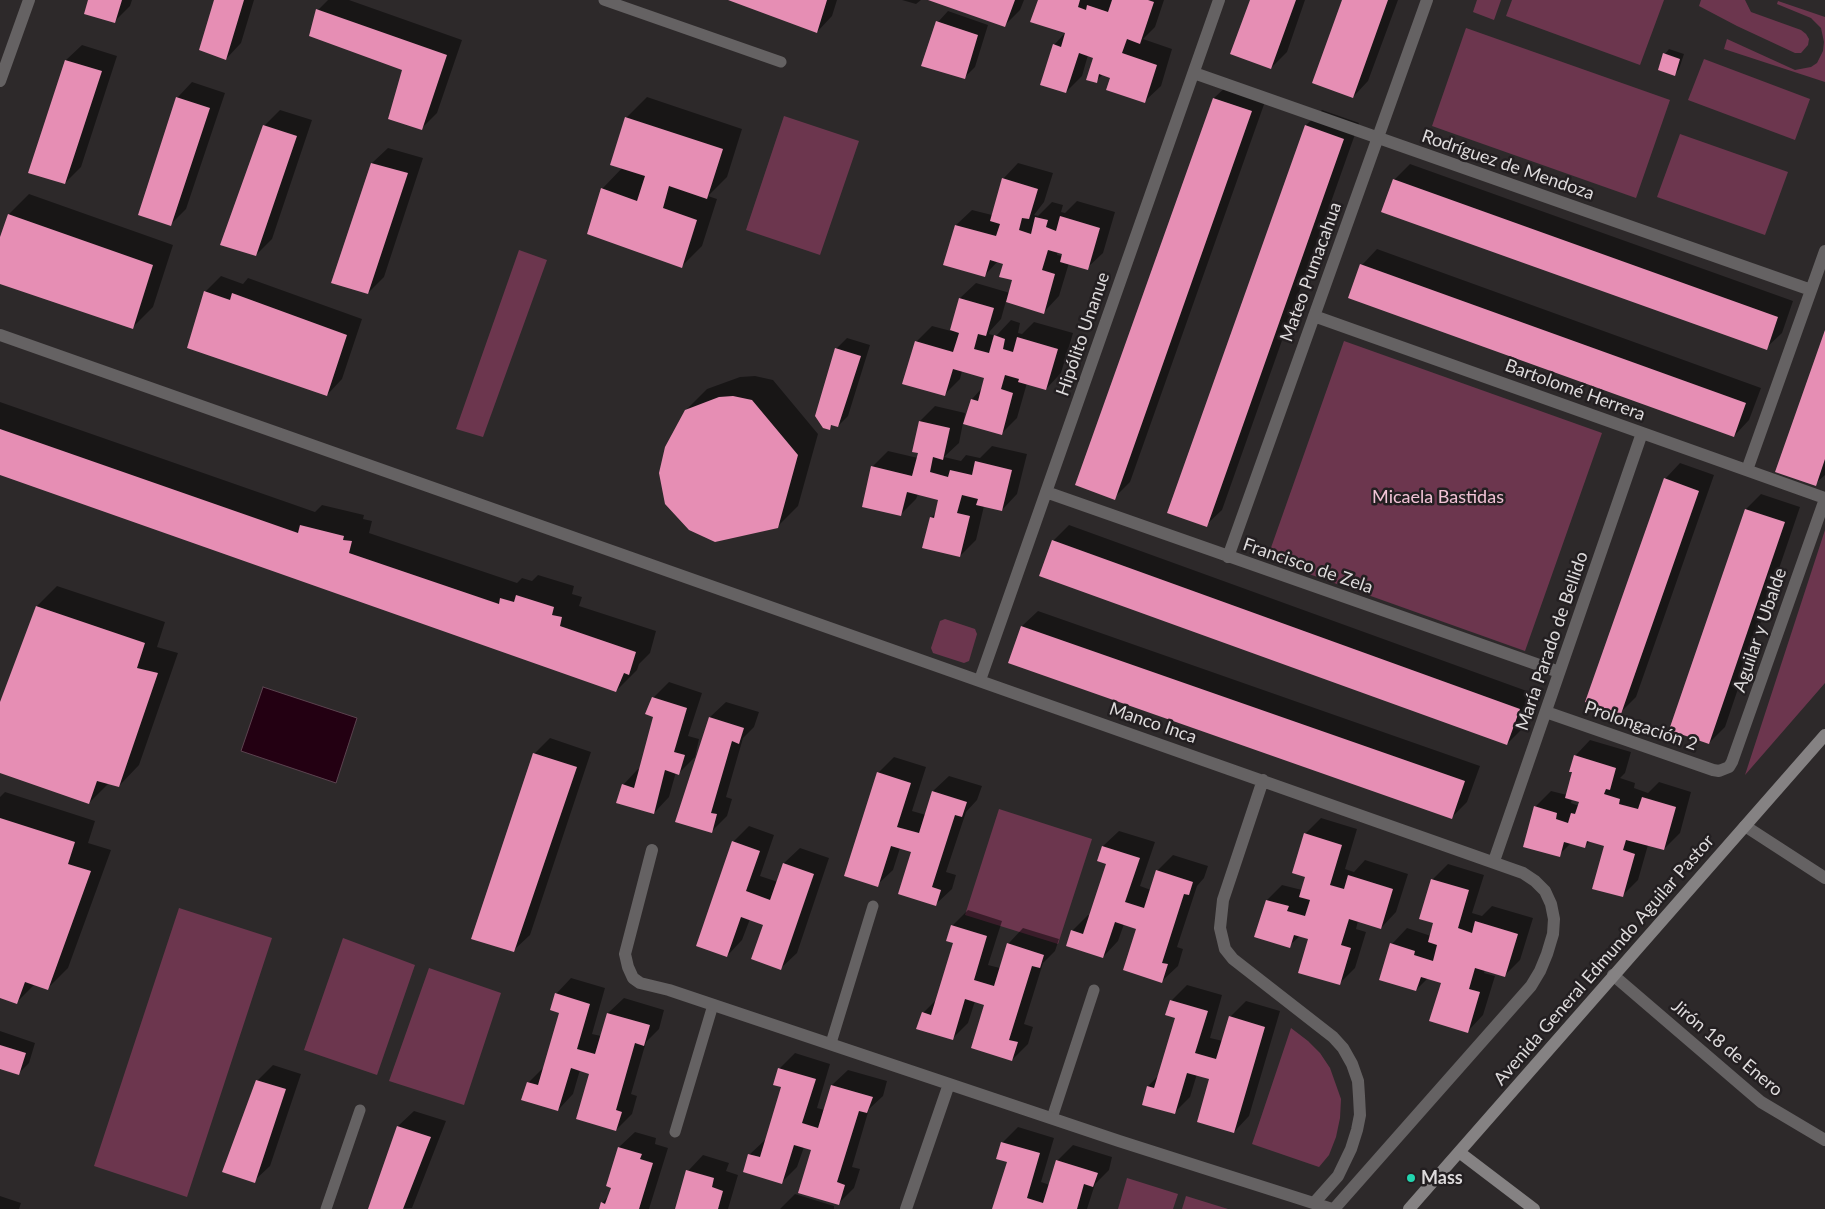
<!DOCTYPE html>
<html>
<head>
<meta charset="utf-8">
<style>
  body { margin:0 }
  canvas { display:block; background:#2d292a }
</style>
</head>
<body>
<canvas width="1825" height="1209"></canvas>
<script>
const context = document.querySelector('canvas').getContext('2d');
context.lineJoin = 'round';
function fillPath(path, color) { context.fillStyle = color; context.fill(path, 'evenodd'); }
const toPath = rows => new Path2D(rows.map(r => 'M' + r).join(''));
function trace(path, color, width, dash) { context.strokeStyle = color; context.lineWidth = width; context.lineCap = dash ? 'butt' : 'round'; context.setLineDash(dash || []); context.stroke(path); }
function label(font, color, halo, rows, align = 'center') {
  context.font = font + ' Lato,sans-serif'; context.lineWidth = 5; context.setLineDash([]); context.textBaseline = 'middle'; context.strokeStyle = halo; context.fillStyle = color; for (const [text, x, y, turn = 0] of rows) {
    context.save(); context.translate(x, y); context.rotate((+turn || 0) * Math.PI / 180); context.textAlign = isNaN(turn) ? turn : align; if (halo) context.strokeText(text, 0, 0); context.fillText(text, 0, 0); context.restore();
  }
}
fillPath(toPath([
  [1477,0,1501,0,1494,20,1473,12],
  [1512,0,1664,0,1640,65,1506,16],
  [1701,0,1745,0,1751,12,1801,30,1806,34,1809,39,1808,45,1801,53,1795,53,1737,26,1699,6],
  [1778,1,1825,17,1825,82,1724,49,1727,39,1795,70,1811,67,1817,63,1823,51,1824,42,1821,28,1811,18,1777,4],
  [1466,28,1670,100,1636,198,1432,126],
  [1704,59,1810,99,1795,140,1688,100],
  [784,116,859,141,820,255,746,230],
  [1680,134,1788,172,1765,235,1657,197],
  [519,250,547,260,483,437,456,429],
  [1344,341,1602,433,1525,651,1267,559],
  [1825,530,1825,683,1745,775],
  [945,619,975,629,977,634,969,661,964,663,933,653,931,648,940,621],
  [999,809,1092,839,1058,944,965,915],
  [179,908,272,938,187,1197,94,1166],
  [343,938,415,965,377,1075,304,1050],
  [429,968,501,993,464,1105,389,1081],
  [1291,1028,1308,1041,1320,1053,1330,1068,1341,1099,1340,1118,1336,1137,1329,1155,1319,1167,1252,1144],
  [1127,1178,1178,1194,1173,1209,1118,1209],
  [1186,1196,1228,1209,1182,1209]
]), '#6c364e');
const water = toPath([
  [263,687,357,718,336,783,241,751,263,687]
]);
fillPath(water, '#230012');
trace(water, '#5b424f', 1);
fillPath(toPath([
  [89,0,132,0,130,6,114,22],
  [215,0,254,0,241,43,226,59],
  [328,0,349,0,462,40,437,113,421,129,404,69,318,10],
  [732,0,837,0,832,16,817,32],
  [902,0,921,0,916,4],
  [931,0,1024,0,1020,10,1005,25],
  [1039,0,1164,0,1155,27,1143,39,1172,49,1161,86,1145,101,1111,77,1103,74,1096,81,1095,57,1088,55,1082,76,1066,92,1054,45,1066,32],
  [1251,0,1305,0,1287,52,1271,68],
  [1343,0,1398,0,1368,81,1353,97],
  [948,11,988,25,975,67,964,78,938,22],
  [82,45,117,56,81,167,65,183,66,60],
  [1669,49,1684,54,1679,69,1675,74,1665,54],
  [192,82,225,93,186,209,171,224,177,98],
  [1230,83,1267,96,1130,482,1114,498,1214,98],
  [647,97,742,129,727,177,708,196,717,199,702,246,682,266,602,189,623,167,626,118],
  [280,110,312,120,272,239,256,255,264,126],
  [1322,110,1359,123,1222,510,1206,525,1306,125],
  [388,148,423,158,384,277,368,293,332,282,372,163],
  [1018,163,1053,173,1044,202,1034,215,1038,216,1052,202,1063,205,1061,212,1065,213,1077,201,1115,212,1103,253,1087,268,1069,263,1059,296,1044,312,1006,301,1001,319,990,331,989,334,996,336,1011,320,1020,323,1018,333,1022,334,1034,322,1073,333,1061,373,1046,389,1027,383,1017,418,1001,434,963,423,959,443,944,457,961,461,966,455,980,458,992,446,1027,454,1017,494,1002,510,984,506,976,540,960,556,931,518,937,512,940,499,918,494,916,499,901,514,872,467,888,451,918,458,920,421,935,406,965,413,964,420,966,420,972,399,982,388,986,377,962,371,960,379,944,395,916,342,932,326,951,331,960,298,976,283,1010,293,1014,279,1004,263,998,261,985,275,945,264,956,225,972,210,992,215,1003,179],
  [1058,251,1064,253,1063,256,1057,255],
  [1410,164,1793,301,1782,333,1766,348,1394,180],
  [29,194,173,245,153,307,132,328,0,283,0,242,9,214],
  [1377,249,1761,388,1749,420,1734,436,1362,265],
  [221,276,243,284,248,278,362,319,342,379,327,395,205,292],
  [1825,332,1825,475,1815,484],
  [847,338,870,345,848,416,838,426,833,424,829,428,836,349],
  [755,376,773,380,818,434,798,506,777,527,686,410,707,389,740,377],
  [0,402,315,512,322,505,364,515,363,519,372,521,369,533,517,583,522,578,532,581,538,575,574,586,572,594,582,597,579,606,656,631,650,653,639,664,637,670,616,691,0,474],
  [1680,463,1714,475,1636,697,1620,713,1665,479],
  [1761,494,1800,507,1725,727,1709,743,1670,730,1746,509],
  [1069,525,1535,694,1523,728,1507,744,1053,541],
  [57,586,165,622,157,647,178,653,139,765,119,786,109,783,89,803,0,771,0,706,37,606],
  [1038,611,1480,766,1467,802,1452,817,1009,662,1022,626],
  [669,682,702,693,688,736,699,739,695,757,679,773,676,772,669,797,654,813,623,785,638,769,640,770,654,716,653,698],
  [726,702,759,712,754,727,743,738,726,797,732,799,727,816,711,832,676,821,710,717],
  [550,738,591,752,530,935,514,950,534,754],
  [1590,740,1631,752,1625,773,1620,778,1635,783,1634,788,1648,793,1659,782,1691,792,1680,833,1664,849,1648,845,1638,880,1622,896,1606,845,1591,840,1584,847,1571,843,1559,855,1535,807,1551,791,1567,795,1573,771,1575,756],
  [1572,798,1580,801,1579,806,1571,803],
  [894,757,926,767,912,811,926,815,933,791,949,776,982,786,977,800,966,812,946,872,956,875,952,889,936,904,913,851,900,848,893,870,877,885,878,773],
  [5,792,95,821,88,843,111,850,68,968,48,988,35,984,17,1002,0,997,0,797],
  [1321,818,1357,829,1345,869,1354,872,1365,860,1408,874,1396,912,1381,928,1358,921,1356,929,1366,932,1355,968,1339,984,1309,939,1300,936,1289,946,1267,900,1282,885,1302,890,1306,876,1305,834],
  [749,826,774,835,760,876,778,882,784,863,800,848,829,858,797,953,781,968,764,924,750,919,742,940,727,956,733,842],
  [1119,831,1155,842,1140,886,1151,890,1157,871,1173,855,1208,866,1204,878,1197,886,1177,947,1183,949,1178,966,1162,981,1137,928,1124,924,1118,941,1103,957,1072,931,1088,915,1090,916,1107,863,1103,846],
  [1448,864,1484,875,1472,913,1482,916,1492,906,1533,918,1520,960,1505,975,1485,969,1484,973,1495,976,1483,1015,1468,1031,1442,982,1428,978,1416,990,1392,944,1407,928,1431,936,1435,922,1432,880],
  [968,910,1002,921,988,965,1000,968,1008,944,1023,928,1059,939,1055,951,1043,963,1024,1024,1033,1027,1028,1044,1012,1060,986,1004,975,1001,968,1023,952,1039,923,1013,938,998,955,943,952,926],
  [571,978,605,988,592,1034,601,1036,608,1013,624,998,664,1010,659,1029,646,1042,631,1094,637,1096,632,1114,616,1130,591,1073,580,1070,573,1094,558,1110,528,1083,544,1067,561,1012,556,994],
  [1187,985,1222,995,1210,1038,1223,1041,1230,1017,1246,1001,1280,1011,1249,1116,1234,1132,1210,1078,1197,1074,1190,1097,1174,1113,1148,1086,1159,1075,1177,1017,1171,1001],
  [0,1031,35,1043,29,1063,18,1074,0,1068],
  [795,1053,830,1064,817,1108,825,1110,832,1085,848,1070,887,1081,883,1096,869,1109,852,1167,860,1169,854,1188,838,1204,812,1150,804,1147,797,1167,782,1182,749,1155,766,1139,782,1086,775,1084,780,1068],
  [273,1065,301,1074,270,1166,254,1181,257,1081],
  [414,1111,446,1121,412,1208,370,1209,398,1126],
  [1018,1127,1054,1138,1041,1182,1050,1185,1057,1161,1073,1145,1112,1157,1109,1170,1095,1184,1087,1209,994,1209,1008,1161,998,1158,1003,1142],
  [635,1132,656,1138,655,1144,668,1148,649,1209,600,1209,602,1203,609,1196,612,1187,608,1185,619,1147],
  [703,1155,729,1163,726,1171,738,1175,728,1209,676,1209,688,1171],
  [795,1194,834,1206,834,1209,780,1209],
  [0,1196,21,1203,19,1209,0,1209]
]), '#0007');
fillPath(toPath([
  [88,0,122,0,115,23,84,14],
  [214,0,244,0,226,60,199,50],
  [728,0,827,0,817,33],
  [928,0,1015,0,1005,27],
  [1038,0,1080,0,1078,7,1086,10,1087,5,1108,12,1112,0,1148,0,1154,2,1140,44,1127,39,1122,53,1157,65,1145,103,1106,90,1110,78,1099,74,1097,83,1086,80,1093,58,1079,53,1066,93,1040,85,1053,44,1061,47,1065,33,1030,22],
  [1250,0,1296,0,1271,69,1230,54],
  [1342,0,1388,0,1353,98,1312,83],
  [316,9,447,55,422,130,388,119,402,70,309,36],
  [936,21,978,35,965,79,921,66],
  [1663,53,1680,59,1675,76,1658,70],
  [65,60,102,71,65,184,28,173],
  [176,97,210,108,171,226,138,215],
  [1213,98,1252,111,1115,500,1075,485],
  [625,117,723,149,707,199,669,186,663,208,697,220,682,268,587,234,601,188,637,201,645,176,610,165],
  [263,125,297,136,256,256,220,245],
  [1305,125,1344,139,1207,527,1167,513],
  [371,163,408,173,368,294,331,283],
  [1002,178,1038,189,1029,219,1022,218,1019,230,1031,234,1035,217,1048,220,1046,227,1056,231,1060,216,1100,228,1088,270,1060,262,1062,254,1048,250,1042,270,1055,274,1044,314,1006,302,1012,280,999,277,1003,264,990,260,985,277,943,265,955,225,996,236,1000,224,990,221],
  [1393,179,1778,317,1767,350,1381,212],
  [8,214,153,265,133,329,0,284,0,237],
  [1360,264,1746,403,1734,437,1348,298],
  [204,291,230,300,232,293,347,335,327,396,187,348],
  [959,298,994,308,986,336,978,334,974,349,989,353,994,335,1005,339,1003,349,1013,352,1017,337,1058,349,1046,390,1018,382,1019,379,1005,375,1001,389,1013,393,1002,435,963,424,971,399,978,401,984,378,953,369,945,396,902,384,915,341,953,352,959,333,950,330],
  [1825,330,1825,459,1816,486,1775,472],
  [835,348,861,356,838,427,831,425,830,430,823,428,815,416],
  [733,396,752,400,798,455,778,528,715,542,689,530,665,504,659,473,665,447,685,410,719,397],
  [919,421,950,428,943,460,933,457,930,472,948,477,950,470,972,475,975,461,1012,470,1002,511,976,505,978,499,962,495,957,513,970,516,960,557,922,548,930,517,934,518,938,500,907,492,901,516,862,507,871,466,912,476,918,453,912,452],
  [0,429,298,533,300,525,344,536,343,540,352,541,349,553,499,604,500,598,514,602,516,595,554,607,552,615,562,617,560,626,636,652,629,675,624,673,616,692,0,475],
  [1664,478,1699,491,1621,714,1585,702],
  [1745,509,1785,522,1709,744,1669,730],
  [1052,540,1520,709,1507,745,1039,576],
  [36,606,145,643,137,668,158,673,119,787,97,781,89,804,0,773,0,702],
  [1021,626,1465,781,1452,819,1008,663],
  [652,697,687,708,674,752,685,755,679,775,665,770,654,814,616,803,622,784,634,788,653,717,645,714],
  [709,717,744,728,739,744,732,741,711,813,717,814,712,833,675,822],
  [533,753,577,767,514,952,471,939],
  [1574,755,1616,768,1610,790,1606,789,1604,794,1620,799,1619,804,1638,809,1642,797,1676,807,1664,850,1626,840,1623,850,1635,854,1623,897,1592,889,1604,846,1587,841,1585,848,1564,842,1560,857,1523,847,1534,806,1557,813,1556,819,1568,823,1571,813,1575,814,1579,802,1565,798,1572,772,1569,772],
  [877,772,911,783,897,827,919,833,932,791,967,802,962,817,955,815,932,887,941,890,936,906,898,894,911,852,891,846,878,887,844,876],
  [0,818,75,842,68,864,91,871,48,990,25,982,17,1004,0,998],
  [1304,833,1342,845,1330,885,1344,889,1348,875,1393,889,1381,929,1349,919,1341,945,1351,948,1340,985,1298,973,1308,939,1294,935,1290,948,1254,937,1266,900,1289,906,1287,911,1305,916,1310,900,1299,897,1305,877,1292,873],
  [732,841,760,851,746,891,770,900,783,863,814,874,781,970,751,959,763,925,741,917,727,957,696,946],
  [1102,846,1140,858,1125,902,1144,908,1156,870,1193,882,1189,895,1184,894,1162,963,1168,964,1162,983,1123,970,1136,929,1115,922,1103,958,1066,946,1071,930,1083,934,1106,864,1097,861],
  [1431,879,1469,890,1458,928,1472,933,1475,921,1518,934,1505,977,1475,968,1469,989,1480,992,1468,1033,1429,1021,1441,983,1421,977,1416,991,1379,980,1390,943,1415,951,1414,955,1433,961,1437,945,1428,942,1433,923,1419,919],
  [951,925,987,936,974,980,994,986,1007,943,1044,955,1040,968,1032,966,1009,1040,1018,1042,1012,1061,971,1048,984,1005,965,999,953,1040,916,1029,922,1012,931,1015,953,943,946,941],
  [555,993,590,1004,577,1049,595,1054,607,1013,650,1025,644,1046,635,1043,616,1110,622,1112,616,1131,576,1119,589,1074,571,1068,558,1111,521,1100,527,1082,538,1085,559,1013,550,1010],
  [1170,1000,1208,1011,1195,1053,1216,1059,1229,1016,1265,1027,1234,1133,1197,1122,1209,1079,1187,1073,1175,1114,1142,1105,1147,1086,1154,1088,1175,1018,1165,1015],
  [0,1045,26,1053,19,1075,0,1069],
  [778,1068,816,1079,802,1123,818,1128,831,1085,873,1097,867,1113,859,1111,837,1182,845,1185,839,1205,798,1193,811,1150,794,1145,782,1184,743,1172,748,1154,760,1157,781,1087,773,1085],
  [256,1080,286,1089,255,1183,222,1172],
  [397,1126,431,1137,403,1209,368,1209],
  [1001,1142,1040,1153,1027,1198,1043,1203,1056,1160,1098,1173,1093,1187,1084,1184,1077,1209,992,1209,1007,1162,996,1159],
  [618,1147,642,1154,640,1159,653,1163,639,1209,599,1209,601,1202,605,1204,611,1188,606,1186],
  [686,1170,714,1178,712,1187,723,1191,718,1209,675,1209]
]), '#e68eb4');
trace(toPath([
  [604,0,781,62],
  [831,1043,873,906],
  [1052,1118,1094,990],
  [675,1132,713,1005],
  [326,1209,360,1110]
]), '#656263', 11);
trace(toPath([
  [1194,73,1811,290],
  [0,81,29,0],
  [1314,316,1825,498],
  [0,335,1523,873,1535,881,1545,891,1551,904,1554,919,1553,934,1547,954,1540,971,1531,986,1334,1209],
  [1747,470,1825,251],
  [1046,492,1559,672],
  [1228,557,1427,0],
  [980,680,1219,0],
  [1546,712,1713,770,1719,771,1729,767,1732,762,1825,499],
  [1263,780,1223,900,1220,928,1225,949,1233,959,1333,1037,1343,1048,1352,1064,1358,1081,1359,1096,1360,1115,1357,1130,1351,1149,1338,1176,1314,1203],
  [1745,826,1825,878],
  [652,850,625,954,628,967,633,978,640,983,669,990,1119,1141,1332,1209],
  [1494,861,1642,433],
  [1613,975,1761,1102,1825,1140],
  [906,1209,949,1084]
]), '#656263', 12);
trace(toPath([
  [1459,1152,1534,1209],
  [1409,1209,1825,735]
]), '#858283', 12);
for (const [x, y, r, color] of [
  [1411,1178,5,"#22d5af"]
]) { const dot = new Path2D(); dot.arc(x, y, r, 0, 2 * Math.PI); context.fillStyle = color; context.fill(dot); trace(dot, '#231f21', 2); }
label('18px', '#dedbdc', '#231f21', [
  ["Rodríguez de Mendoza",1508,165,19],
  ["Mateo Pumacahua",1311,272,-70],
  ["Hipólito Unanue",1083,334,-71],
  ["Bartolomé Herrera",1575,390,20],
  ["Francisco de Zela",1308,566,19],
  ["Aguilar y Ubalde",1760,630,-71],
  ["María Parado de Bellido",1552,641,-71],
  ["Manco Inca",1153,723,19],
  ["Prolongación 2",1641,726,19],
  ["Avenida General Edmundo Aguilar Pastor",1604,960,-49],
  ["Jirón 18 de Enero",1727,1048,40]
]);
label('18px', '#f2c3d6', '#231f21', [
  ["Micaela Bastidas",1438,497]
]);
label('bold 18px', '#dedbdc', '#231f21', [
  ["Mass",1421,1178]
], 'left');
</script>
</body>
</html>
